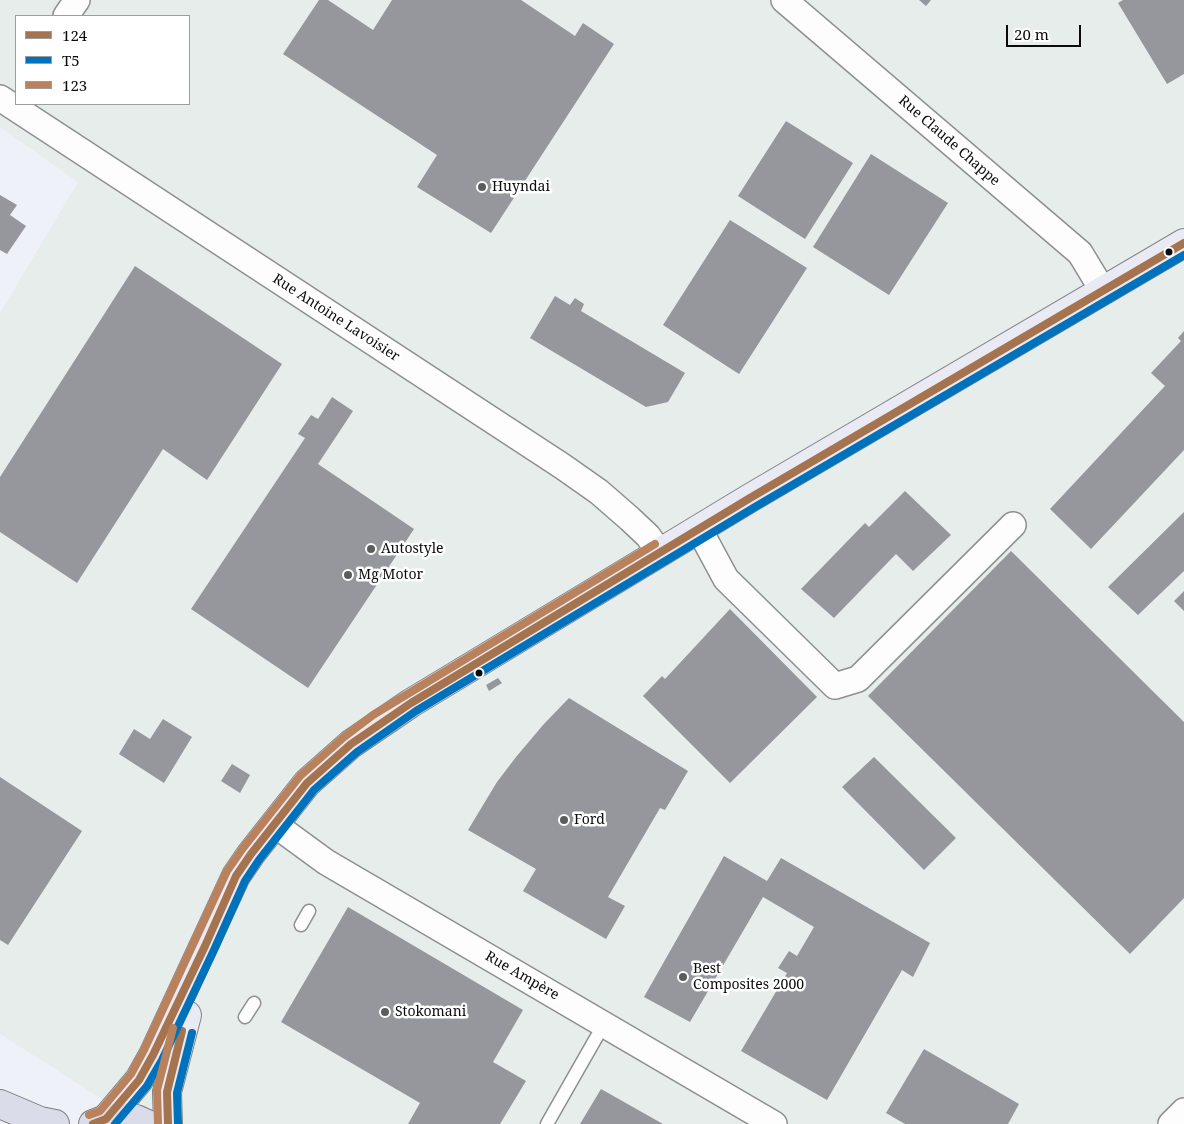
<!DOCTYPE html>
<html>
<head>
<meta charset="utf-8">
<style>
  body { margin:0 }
  #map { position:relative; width:1184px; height:1124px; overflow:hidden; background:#eff1f9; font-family:"Noto Serif",serif }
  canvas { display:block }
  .legend { position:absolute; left:15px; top:15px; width:175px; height:90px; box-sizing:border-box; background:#fff; border:1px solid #9d9d9d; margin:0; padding:6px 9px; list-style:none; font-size:15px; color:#0b0b0b }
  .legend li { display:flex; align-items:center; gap:10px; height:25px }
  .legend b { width:25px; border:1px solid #9d9d9d }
  .scale { position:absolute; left:1006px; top:25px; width:75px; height:22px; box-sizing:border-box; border:2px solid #0b0b0b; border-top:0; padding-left:6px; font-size:15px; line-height:18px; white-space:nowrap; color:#0b0b0b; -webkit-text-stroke:4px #fff; paint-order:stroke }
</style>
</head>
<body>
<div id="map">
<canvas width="1184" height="1124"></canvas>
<ul class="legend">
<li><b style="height:6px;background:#a6734f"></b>124</li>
<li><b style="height:6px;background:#0072bc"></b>T5</li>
<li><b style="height:6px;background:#b9825d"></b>123</li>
</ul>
<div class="scale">20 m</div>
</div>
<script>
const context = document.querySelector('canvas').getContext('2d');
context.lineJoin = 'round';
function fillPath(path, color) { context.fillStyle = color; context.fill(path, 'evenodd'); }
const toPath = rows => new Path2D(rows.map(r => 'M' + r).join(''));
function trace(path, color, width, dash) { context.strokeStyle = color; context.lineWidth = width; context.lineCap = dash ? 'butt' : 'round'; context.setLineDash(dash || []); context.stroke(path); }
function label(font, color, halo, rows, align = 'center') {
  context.font = font + ' "Noto Serif",serif'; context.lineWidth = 5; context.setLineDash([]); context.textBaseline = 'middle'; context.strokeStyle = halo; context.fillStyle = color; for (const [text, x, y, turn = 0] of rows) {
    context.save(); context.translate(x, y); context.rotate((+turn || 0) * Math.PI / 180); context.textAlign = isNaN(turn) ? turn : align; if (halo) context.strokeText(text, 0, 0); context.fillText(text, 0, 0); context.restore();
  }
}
fillPath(toPath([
  [0,0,1184,0,1184,1124,141,1124,0,1034,0,313,78,182,0,127],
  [16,16,189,16,189,104,16,104]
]), '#e7edeb');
fillPath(toPath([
  [319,0,328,0,373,30,392,0,521,0,575,36,583,23,614,44,491,233,417,187,437,155,283,54],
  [919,0,931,0,926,6],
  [1123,0,1184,0,1184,74,1167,84,1118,3],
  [786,121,853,163,805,239,738,196],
  [871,154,948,203,889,295,813,247],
  [0,195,17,205,10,215,26,226,7,254,0,250],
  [730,220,807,268,739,374,663,325],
  [135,266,282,364,207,480,163,449,77,583,0,532,0,477],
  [555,296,570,305,575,298,584,304,581,311,685,373,668,402,646,407,530,338],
  [1184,331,1184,450,1091,549,1050,509,1165,386,1151,373,1181,341,1178,338],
  [332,397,353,411,318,464,414,529,308,688,191,609,305,438,298,434,311,415,318,419],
  [905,491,951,535,913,571,896,554,834,618,801,589,865,523,869,527],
  [1184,512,1184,571,1138,615,1108,587],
  [1011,551,1184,722,1184,898,1130,954,868,696],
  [1184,591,1184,611,1174,601],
  [730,609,817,697,730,783,643,696,662,676,665,679],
  [498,678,502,683,489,691,486,685],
  [569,698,688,771,665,810,660,808,608,897,625,906,606,939,523,891,536,869,468,830,497,782,516,757,543,725],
  [163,719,192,737,164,783,119,754,134,729,150,739],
  [874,757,956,838,924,870,842,787],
  [232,764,250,775,240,793,221,781],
  [0,777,82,831,8,945,0,940],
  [724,856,767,881,781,858,930,943,913,977,902,970,827,1100,741,1051,787,973,778,968,789,951,797,956,814,927,763,897,690,1022,644,997],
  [348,907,523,1010,493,1062,526,1081,500,1124,408,1124,420,1103,281,1022],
  [924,1049,1019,1104,1008,1124,905,1124,886,1113],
  [601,1089,663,1124,580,1124]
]), '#95979c');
const lane = toPath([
  [301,925,309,911],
  [245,1017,254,1003],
  [547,1124,604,1024]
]);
const street = toPath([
  [784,0,1080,253,1103,291],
  [66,16,77,0],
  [0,98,562,466,599,492,630,519,648,536,660,553],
  [699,529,726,579,835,686,858,679,1013,525],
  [274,824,326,862,774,1124],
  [1171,1124,1184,1111]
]);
const secondary = toPath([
  [106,1119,139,1080,153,1055,236,876,251,854,307,783,351,744,411,703,750,498,1184,243],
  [168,1124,167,1092,187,1015]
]);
const primary = toPath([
  [0,1104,40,1121,55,1124],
  [93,1124,106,1119,121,1117,136,1119,147,1124]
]);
trace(lane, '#8e8f92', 15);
trace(street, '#8e8f92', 28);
trace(secondary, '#848589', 30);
trace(primary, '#7b7c7f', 30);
trace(lane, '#fdfdfe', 12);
trace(street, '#fdfdfe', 25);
trace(secondary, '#e9eaf3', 28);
trace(primary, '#dadde9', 28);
trace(toPath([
  [93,1124,106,1119,139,1080,153,1055,205,946,236,876,251,854,307,783,351,744,411,703,750,498,1184,243],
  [168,1124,167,1092,182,1031]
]), '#a6734f', 8);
trace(toPath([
  [115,1124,147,1086,162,1060,214,950,245,881,259,860,314,790,357,752,416,711,755,507,1184,255],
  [178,1124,177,1093,192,1033]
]), '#0072bc', 8);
trace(toPath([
  [89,1115,100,1111,131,1074,144,1050,227,871,243,848,300,776,344,737,373,715,655,544],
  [158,1124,157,1090,173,1028]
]), '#b9825d', 8);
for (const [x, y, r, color] of [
  [482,187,5,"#5b5c5e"],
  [1169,252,4.5,"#0b0b0b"],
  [371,549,5,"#5b5c5e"],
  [348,575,5,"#5b5c5e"],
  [479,673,4.5,"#0b0b0b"],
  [564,820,5,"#5b5c5e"],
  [683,977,5,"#5b5c5e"],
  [385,1012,5,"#5b5c5e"]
]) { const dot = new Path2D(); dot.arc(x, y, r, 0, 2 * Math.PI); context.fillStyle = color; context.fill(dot); trace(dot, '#fff', 2); }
label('14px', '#0b0b0b', '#fff', [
  ["Rue Claude Chappe",949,141,41],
  ["Rue Antoine Lavoisier",336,318,33],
  ["Rue Ampère",522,976,30]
]);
label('14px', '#0b0b0b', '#fff', [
  ["Huyndai",492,187],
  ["Autostyle",381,549],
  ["Mg Motor",358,575],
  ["Ford",574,820],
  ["Best",693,969],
  ["Composites 2000",693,985],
  ["Stokomani",395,1012]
], 'left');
</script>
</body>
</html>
